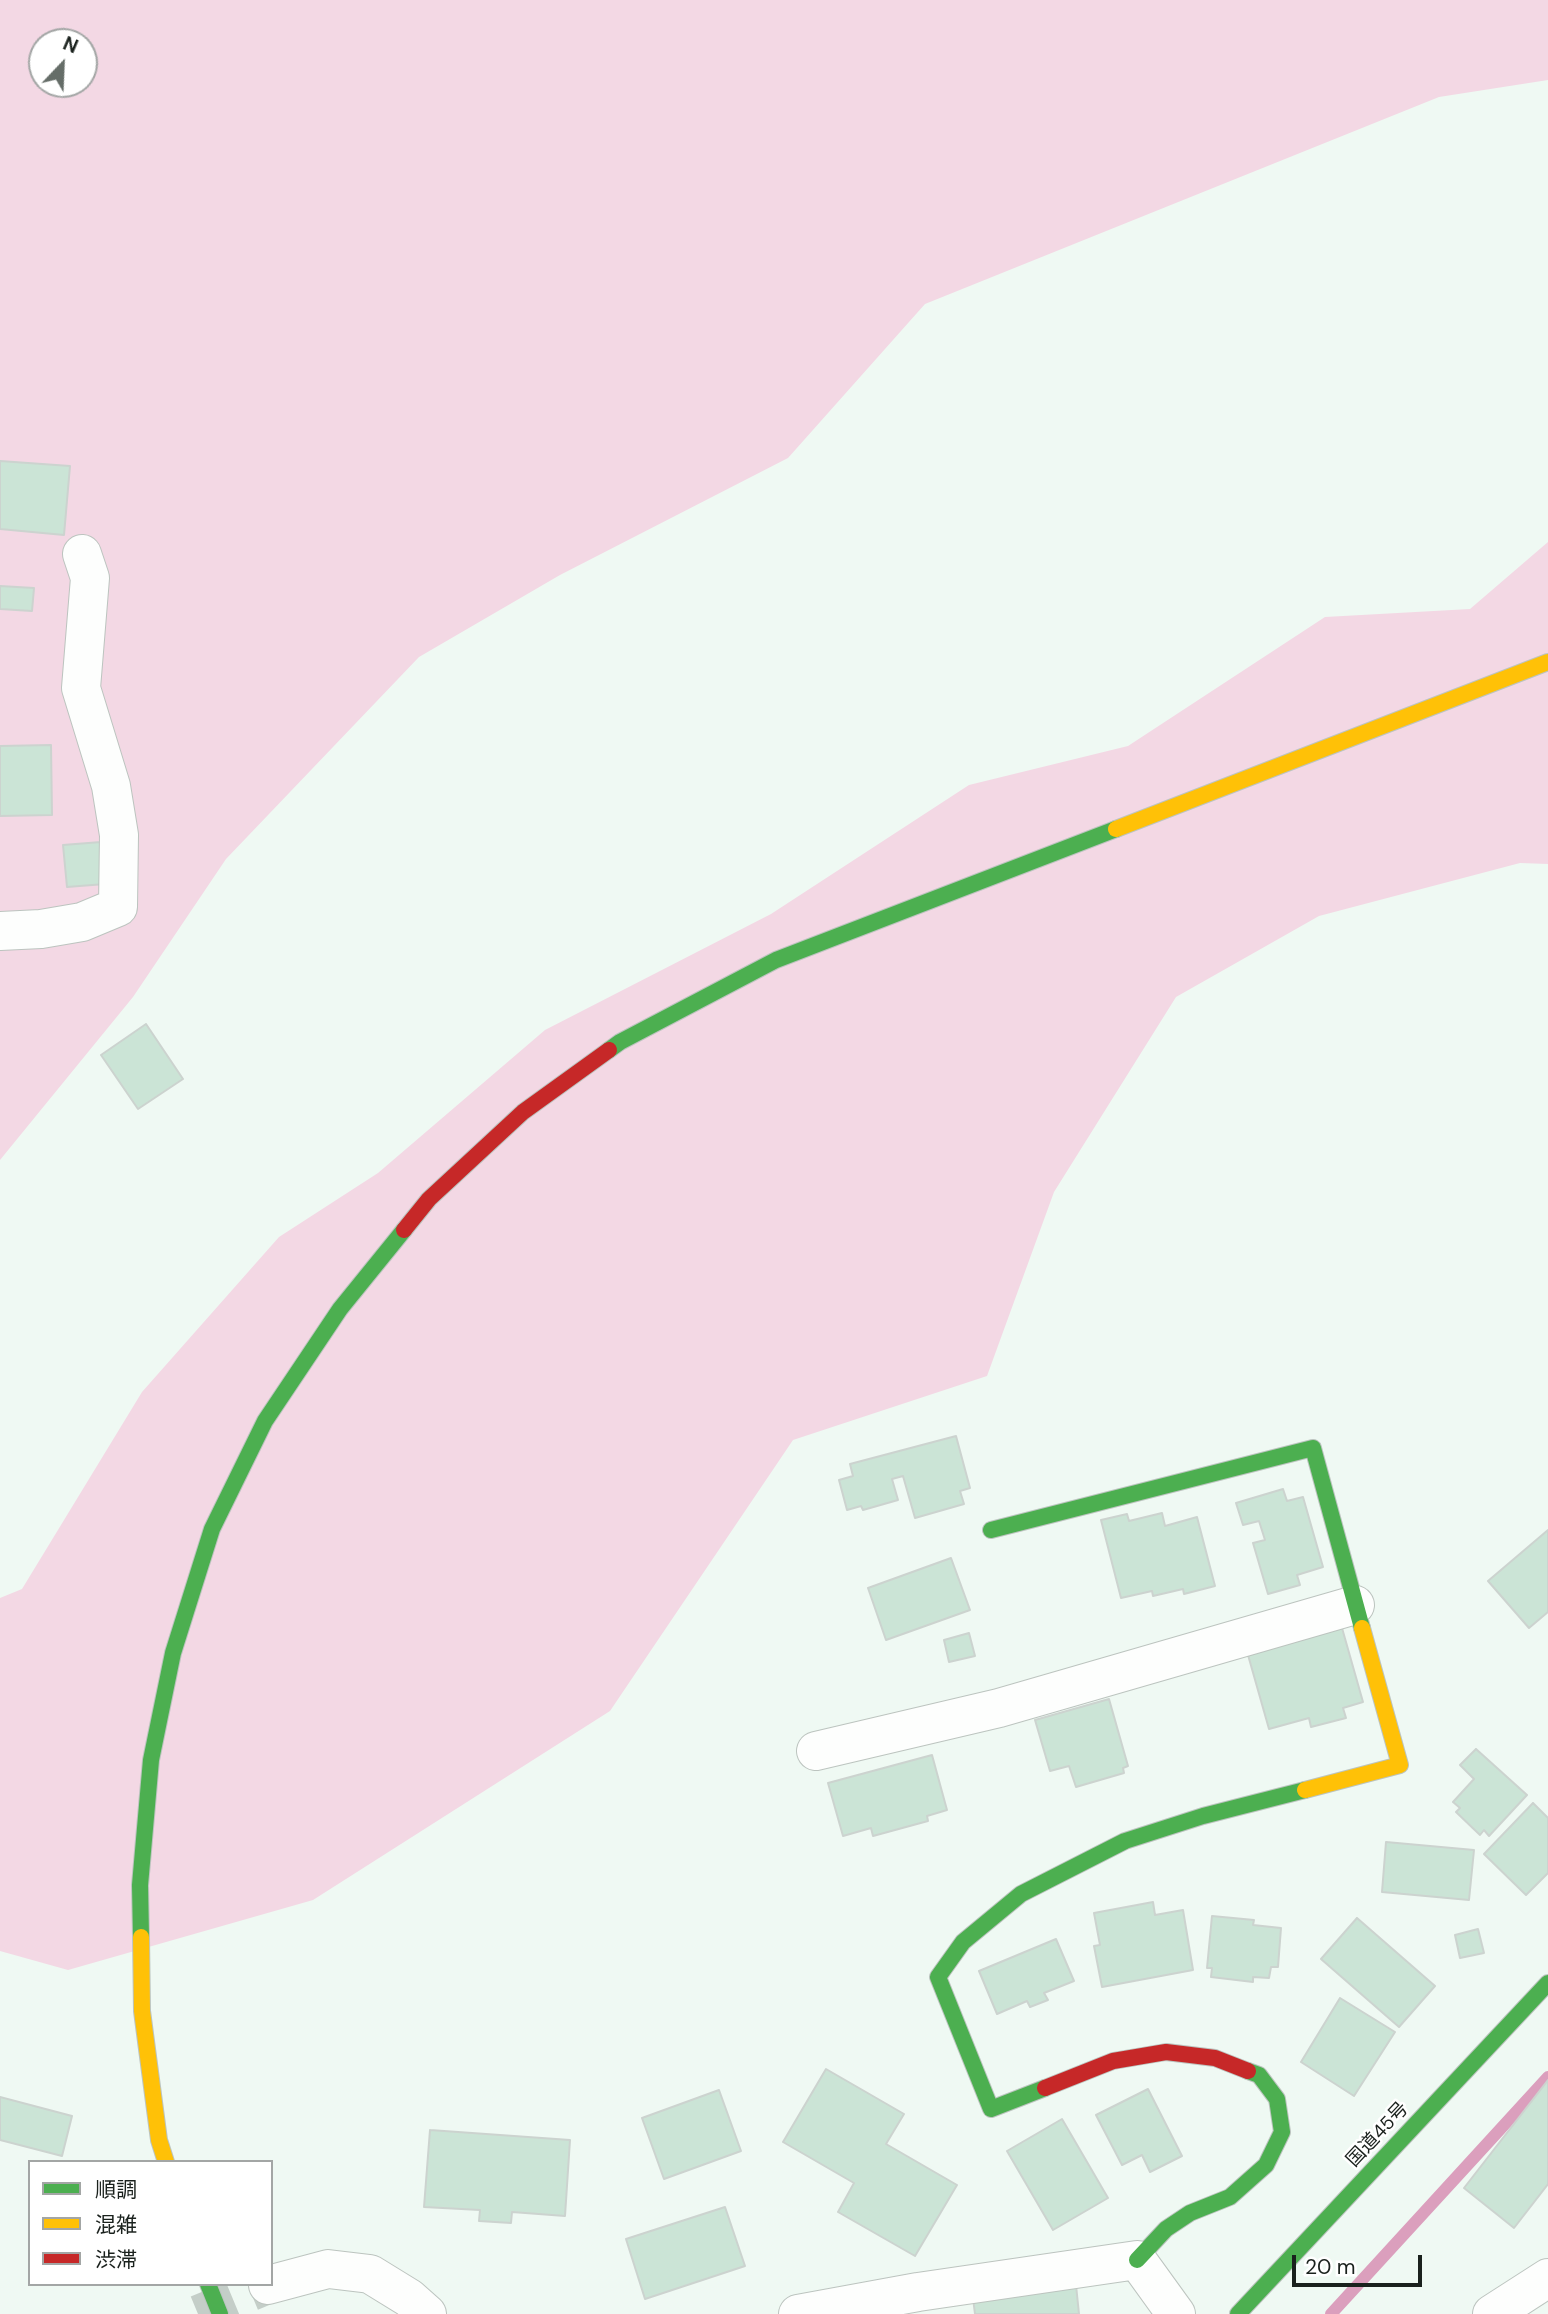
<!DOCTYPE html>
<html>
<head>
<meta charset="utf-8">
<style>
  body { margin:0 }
  #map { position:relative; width:1548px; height:2314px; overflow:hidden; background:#eff9f3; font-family:"DM Sans","Noto Sans JP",sans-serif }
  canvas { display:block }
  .legend { position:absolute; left:28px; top:2160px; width:245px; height:126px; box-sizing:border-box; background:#fff; border:2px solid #a3a6a5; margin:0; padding:9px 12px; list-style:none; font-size:21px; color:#1a211d }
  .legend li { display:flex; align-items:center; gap:14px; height:35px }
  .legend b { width:35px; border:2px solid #a3a6a5 }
  .north { position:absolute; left:28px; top:28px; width:70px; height:70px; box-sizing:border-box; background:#fff; border:2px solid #a3a6a5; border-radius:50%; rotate:23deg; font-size:19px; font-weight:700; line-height:28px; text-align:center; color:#1a211d }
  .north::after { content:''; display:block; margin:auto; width:24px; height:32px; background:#656d68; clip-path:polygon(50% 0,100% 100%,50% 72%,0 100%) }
  .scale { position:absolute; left:1292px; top:2255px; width:130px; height:32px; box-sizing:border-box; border:4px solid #1a211d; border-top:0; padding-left:9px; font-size:21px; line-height:24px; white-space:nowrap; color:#1a211d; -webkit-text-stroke:5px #fff; paint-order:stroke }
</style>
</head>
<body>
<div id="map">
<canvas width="1548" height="2314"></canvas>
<ul class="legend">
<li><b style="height:9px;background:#4caf50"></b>順調</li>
<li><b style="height:9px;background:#ffc107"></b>混雑</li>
<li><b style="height:9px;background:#c62828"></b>渋滞</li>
</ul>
<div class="north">N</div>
<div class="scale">20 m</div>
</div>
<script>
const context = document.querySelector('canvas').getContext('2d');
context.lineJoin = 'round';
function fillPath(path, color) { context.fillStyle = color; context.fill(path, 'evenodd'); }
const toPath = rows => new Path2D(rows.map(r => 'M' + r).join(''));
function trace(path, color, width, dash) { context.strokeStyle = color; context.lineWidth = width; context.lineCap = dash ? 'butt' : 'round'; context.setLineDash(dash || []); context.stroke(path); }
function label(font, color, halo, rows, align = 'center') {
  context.font = font + ' "DM Sans","Noto Sans JP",sans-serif'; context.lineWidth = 5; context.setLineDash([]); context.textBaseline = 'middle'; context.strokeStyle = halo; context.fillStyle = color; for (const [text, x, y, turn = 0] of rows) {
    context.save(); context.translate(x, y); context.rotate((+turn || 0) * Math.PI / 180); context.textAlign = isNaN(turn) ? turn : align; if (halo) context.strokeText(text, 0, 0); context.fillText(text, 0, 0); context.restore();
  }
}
fillPath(toPath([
  [0,0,1548,0,1548,80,1439,97,925,304,788,458,560,575,419,657,226,859,133,997,0,1160],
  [42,42,84,42,84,84,42,84],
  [1548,542,1548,864,1520,863,1319,916,1176,997,1054,1192,987,1376,793,1440,610,1711,313,1900,68,1970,0,1951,0,1598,22,1589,142,1392,279,1237,378,1173,545,1030,771,914,969,785,1128,746,1325,617,1470,609]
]), '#f3d8e4');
trace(toPath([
  [1331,2314,1548,2077]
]), '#db9fbd', 12);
const building = toPath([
  [0,461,70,466,64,535,0,529,0,461],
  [0,586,34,588,32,611,0,609,0,586],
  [51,745,52,815,0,816,0,746,51,745],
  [101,842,105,884,67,887,63,845,101,842],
  [146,1024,183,1079,138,1109,101,1055,146,1024],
  [956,1436,970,1488,960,1491,964,1504,915,1518,903,1476,892,1479,898,1500,863,1510,861,1506,847,1510,839,1480,853,1476,850,1464,956,1436],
  [1283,1489,1287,1501,1303,1497,1323,1567,1297,1575,1300,1585,1268,1594,1253,1543,1265,1540,1259,1521,1243,1525,1236,1503,1283,1489],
  [1162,1513,1165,1526,1197,1517,1215,1586,1184,1594,1183,1589,1153,1596,1152,1591,1121,1598,1101,1520,1127,1514,1129,1521,1162,1513],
  [1548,1530,1548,1612,1529,1628,1488,1581,1548,1530],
  [951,1558,970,1610,886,1640,868,1588,951,1558],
  [1342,1628,1363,1702,1343,1708,1346,1718,1311,1727,1309,1718,1269,1729,1248,1655,1342,1628],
  [969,1633,975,1656,949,1662,944,1640,969,1633],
  [1109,1699,1128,1766,1123,1768,1124,1773,1076,1787,1069,1766,1050,1771,1035,1720,1109,1699],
  [1476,1749,1527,1795,1489,1836,1484,1830,1480,1835,1456,1812,1460,1808,1453,1802,1474,1779,1460,1765,1476,1749],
  [932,1755,947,1810,927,1816,928,1821,873,1836,871,1828,843,1836,828,1783,932,1755],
  [1533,1803,1548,1818,1548,1873,1526,1895,1484,1854,1533,1803],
  [1386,1842,1474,1850,1469,1900,1382,1892,1386,1842],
  [1153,1902,1155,1915,1183,1910,1193,1970,1102,1987,1094,1946,1100,1945,1094,1913,1153,1902],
  [1212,1916,1254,1920,1253,1925,1281,1928,1278,1967,1271,1967,1269,1978,1253,1977,1253,1982,1211,1977,1212,1968,1207,1968,1212,1916],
  [1357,1918,1435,1986,1399,2027,1321,1959,1357,1918],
  [1478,1929,1484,1953,1460,1958,1455,1935,1478,1929],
  [1056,1939,1074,1981,1044,1993,1048,2000,1030,2007,1027,2001,997,2014,979,1971,1056,1939],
  [1340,1998,1395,2032,1354,2096,1301,2062,1340,1998],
  [826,2069,904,2114,886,2144,957,2185,915,2256,838,2212,854,2183,783,2142,826,2069],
  [1548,2080,1548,2184,1514,2228,1464,2188,1548,2080],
  [1148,2089,1182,2156,1150,2172,1142,2155,1122,2165,1096,2115,1148,2089],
  [719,2090,741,2151,664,2179,642,2118,719,2090],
  [0,2097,72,2116,62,2156,0,2140,0,2097],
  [1062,2119,1108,2198,1053,2230,1007,2151,1062,2119],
  [430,2130,570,2140,565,2216,512,2212,511,2223,479,2221,480,2210,424,2207,430,2130],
  [725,2207,745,2266,645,2299,626,2239,725,2207],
  [1076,2285,1079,2314,975,2314,973,2298,1076,2285]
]);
fillPath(building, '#cbe4d6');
trace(building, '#ccd3cf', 2);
trace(toPath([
  [198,2314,268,2285]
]), '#c4cec8', 38, [38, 19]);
const street = toPath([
  [0,931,41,929,82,922,118,907,119,835,111,786,81,688,90,578,82,554],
  [816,1751,999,1708,1355,1605],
  [268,2285,328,2269,370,2274,409,2298,427,2314],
  [798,2314,918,2292,1137,2260,1176,2314],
  [1492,2314,1548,2278]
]);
const fast = toPath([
  [609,1050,620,1042,776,960,1116,829],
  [991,1530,1313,1448,1362,1628],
  [141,1937,140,1885,151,1760,173,1653,212,1529,265,1421,340,1309,404,1230],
  [1045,2088,991,2109,938,1977,963,1942,1021,1894,1125,1841,1203,1816,1305,1790],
  [1137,2260,1166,2229,1190,2213,1230,2197,1266,2165,1282,2132,1277,2099,1259,2075,1248,2071],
  [208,2284,220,2314],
  [1238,2314,1548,1983]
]);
const slow = toPath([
  [1116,829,1548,662],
  [1305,1790,1400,1765,1362,1628],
  [141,1937,142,2011,159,2140,166,2162]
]);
const jam = toPath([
  [404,1230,429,1199,523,1112,609,1050],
  [1045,2088,1113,2061,1166,2052,1215,2058,1248,2071]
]);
trace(street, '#bcc4bf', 40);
trace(fast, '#bcc4bf', 18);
trace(slow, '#bcc4bf', 18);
trace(jam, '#bcc4bf', 18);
trace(street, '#fdfefd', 38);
trace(fast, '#4caf50', 16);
trace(slow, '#ffc107', 16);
trace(jam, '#c62828', 16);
label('19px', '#1a211d', '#fff', [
  ["国道45号",1378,2135,-47]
]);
</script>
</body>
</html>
